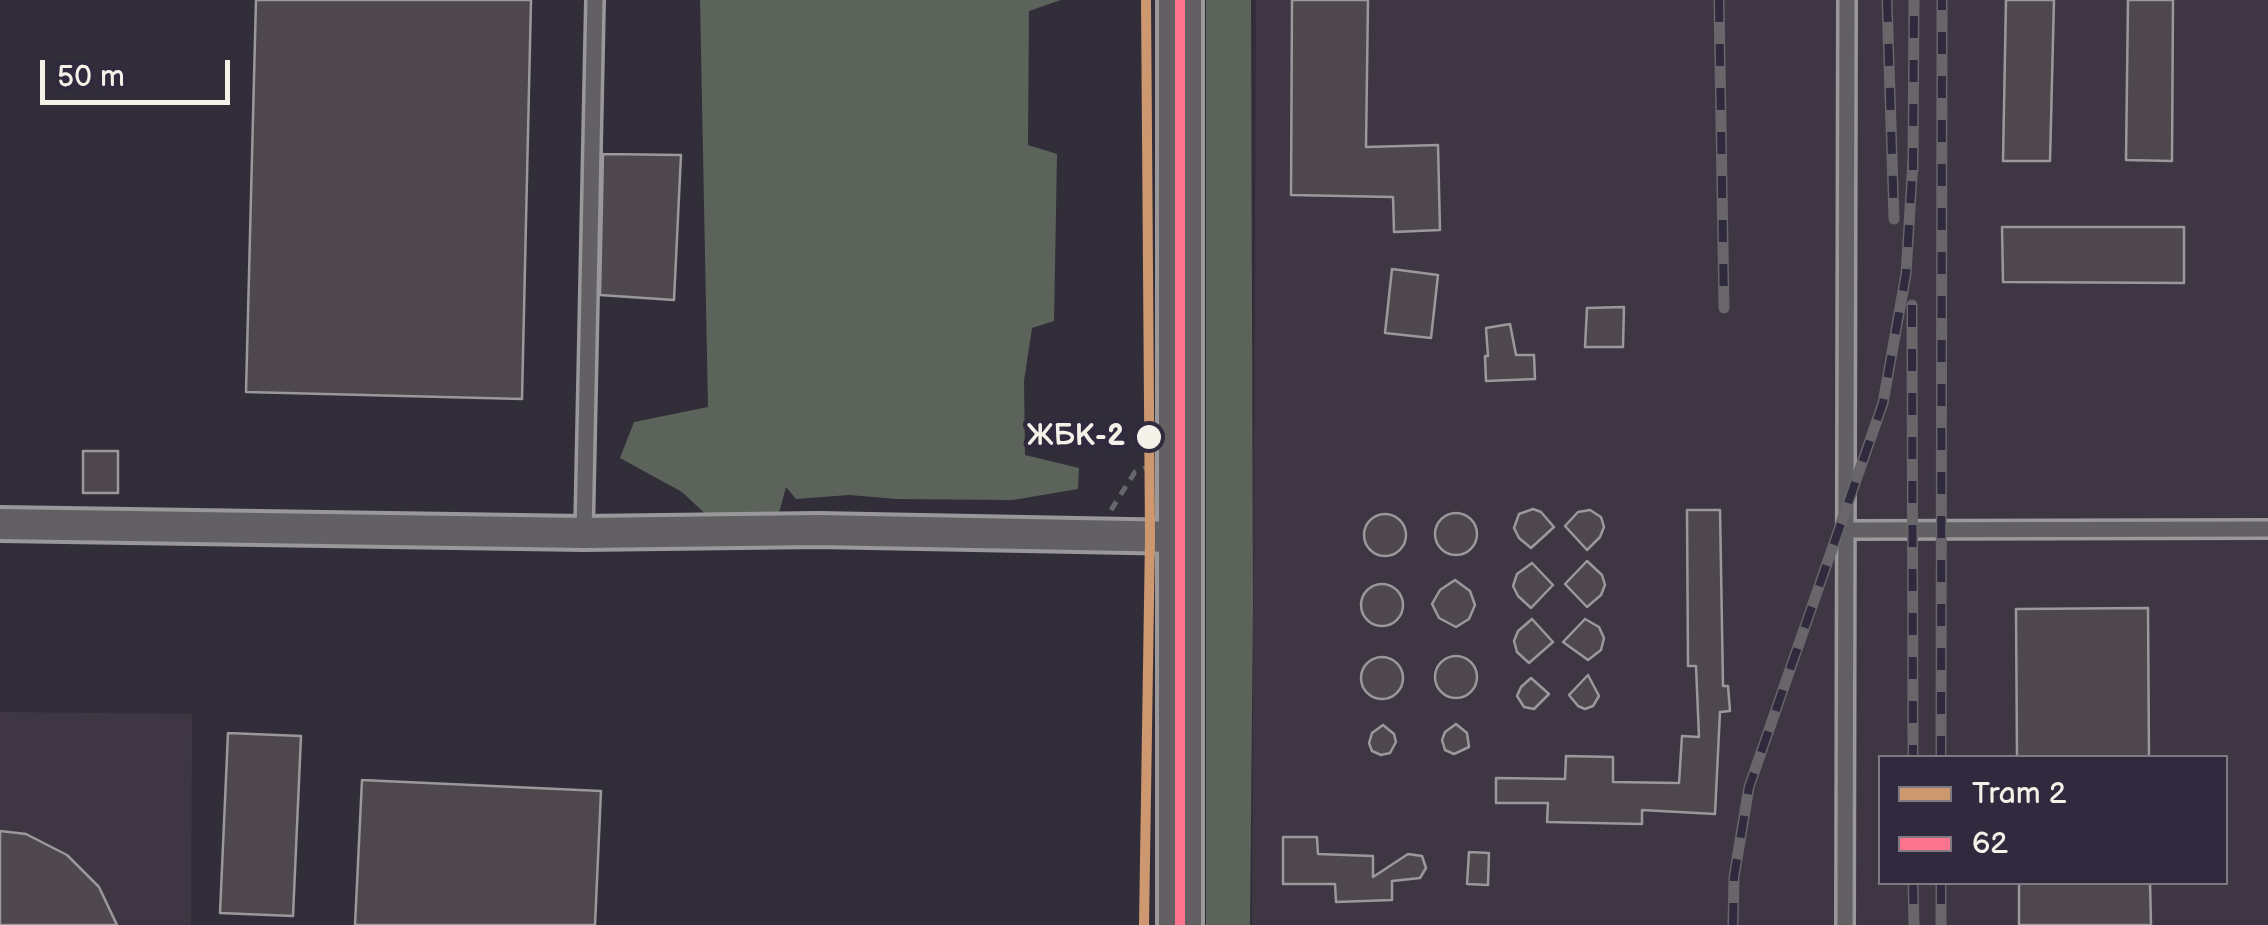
<!DOCTYPE html>
<html>
<head>
<meta charset="utf-8">
<style>
  body { margin:0 }
  #map { position:relative; width:2268px; height:925px; overflow:hidden; background:#312e39; font-family:"Balsamiq Sans",sans-serif }
  canvas { display:block }
  .legend { position:absolute; left:1878px; top:755px; width:350px; height:130px; box-sizing:border-box; background:#2f2a3d; border:2px solid #7e7a81; margin:0; padding:12px 18px; list-style:none; font-size:30px; color:#f4f1e8 }
  .legend li { display:flex; align-items:center; gap:20px; height:50px }
  .legend b { width:50px; border:2px solid #7e7a81 }
  .scale { position:absolute; left:40px; top:60px; width:190px; height:45px; box-sizing:border-box; border:5px solid #f4f1e8; border-top:0; padding-left:12px; font-size:30px; line-height:35px; white-space:nowrap; color:#f4f1e8; -webkit-text-stroke:8px #2f2a3d; paint-order:stroke }
</style>
</head>
<body>
<div id="map">
<canvas width="2268" height="925"></canvas>
<ul class="legend">
<li><b style="height:12px;background:#cd976f"></b>Tram 2</li>
<li><b style="height:12px;background:#fc738d"></b>62</li>
</ul>
<div class="scale">50 m</div>
</div>
<script>
const context = document.querySelector('canvas').getContext('2d');
context.lineJoin = 'round';
function fillPath(path, color) { context.fillStyle = color; context.fill(path, 'evenodd'); }
const toPath = rows => new Path2D(rows.map(r => 'M' + r).join(''));
function trace(path, color, width, dash) { context.strokeStyle = color; context.lineWidth = width; context.lineCap = dash ? 'butt' : 'round'; context.setLineDash(dash || []); context.stroke(path); }
function label(font, color, halo, rows, align = 'center') {
  context.font = font + ' "Balsamiq Sans",sans-serif'; context.lineWidth = 9; context.setLineDash([]); context.textBaseline = 'middle'; context.strokeStyle = halo; context.fillStyle = color; for (const [text, x, y, turn = 0] of rows) {
    context.save(); context.translate(x, y); context.rotate((+turn || 0) * Math.PI / 180); context.textAlign = isNaN(turn) ? turn : align; if (halo) context.strokeText(text, 0, 0); context.fillText(text, 0, 0); context.restore();
  }
}
fillPath(toPath([
  [1256,0,2268,0,2268,925,1252,925],
  [1880,758,2226,758,2226,882,1880,882],
  [0,712,192,714,191,925,0,925]
]), '#3f3644');
fillPath(toPath([
  [700,0,1061,0,1029,11,1028,145,1057,154,1054,321,1032,328,1024,381,1025,455,1079,468,1078,489,1013,500,897,499,849,495,796,499,786,487,779,513,712,520,682,492,620,458,634,422,708,407],
  [1206,0,1251,0,1253,605,1250,925,1206,925]
]), '#5b635a');
const building = toPath([
  [256,0,531,0,522,399,246,392,256,0],
  [1292,0,1368,0,1366,147,1438,145,1440,230,1394,232,1393,197,1291,195,1292,0],
  [2006,0,2054,0,2050,161,2003,161,2006,0],
  [2128,0,2173,0,2172,161,2126,160,2128,0],
  [603,154,681,155,674,300,600,295,603,154],
  [2002,227,2184,227,2184,283,2003,282,2002,227],
  [1392,269,1438,275,1431,338,1385,333,1392,269],
  [1624,307,1623,347,1585,347,1587,308,1624,307],
  [1510,324,1516,355,1534,355,1535,379,1486,381,1485,356,1488,356,1486,328,1510,324],
  [83,451,118,451,118,493,83,493,83,451],
  [1533,509,1541,512,1554,527,1531,548,1519,538,1514,528,1519,514,1533,509],
  [1590,510,1601,517,1604,527,1600,537,1587,550,1565,526,1578,512,1590,510],
  [1687,510,1720,510,1723,686,1728,686,1730,711,1720,712,1715,814,1642,810,1642,824,1547,822,1548,803,1496,803,1496,778,1565,779,1566,756,1613,757,1613,782,1679,783,1682,736,1699,737,1696,666,1688,666,1687,510],
  '1435 534a21 21 0 1 1 42 0a21 21 0 1 1-42 0Z',
  '1364 535a21 21 0 1 1 42 0a21 21 0 1 1-42 0Z',
  [1587,561,1602,575,1605,585,1601,595,1587,607,1565,584,1587,561],
  [1532,563,1553,585,1531,608,1518,596,1513,586,1517,574,1532,563],
  [1455,580,1470,591,1475,605,1469,619,1456,627,1439,618,1432,604,1440,590,1455,580],
  '1361 605a21 21 0 1 1 42 0a21 21 0 1 1-42 0Z',
  [2148,608,2149,758,2017,758,2016,609,2148,608],
  [1532,619,1553,642,1529,663,1517,652,1514,641,1518,631,1532,619],
  [1585,619,1599,627,1604,638,1601,650,1588,660,1563,642,1585,619],
  '1435 677a21 21 0 1 1 42 0a21 21 0 1 1-42 0Z',
  '1361 678a21 21 0 1 1 42 0a21 21 0 1 1-42 0Z',
  [1588,675,1599,696,1593,706,1585,709,1578,706,1569,695,1588,675],
  [1531,678,1549,694,1534,709,1524,707,1517,696,1521,687,1531,678],
  [1456,724,1467,733,1469,747,1454,754,1445,750,1442,740,1445,732,1456,724],
  [1383,725,1394,734,1396,742,1390,753,1381,755,1372,751,1369,743,1372,733,1383,725],
  [228,733,301,736,293,916,220,913,228,733],
  [362,780,601,791,595,925,355,925,362,780],
  [0,831,26,834,67,855,99,887,117,925,0,925,0,831],
  [1283,837,1317,837,1318,854,1373,856,1373,877,1408,854,1422,856,1426,868,1420,878,1392,881,1392,900,1336,902,1335,884,1283,884,1283,837],
  [1469,852,1489,853,1488,885,1467,884,1469,852],
  [2019,882,2150,882,2151,925,2019,925,2019,882]
]);
fillPath(building, '#4e474e');
trace(building, '#9a989b', 2.5);
const lane = toPath([
  [1847,530,2268,529],
  [584,533,595,0],
  [1845,925,1847,0]
]);
const street = toPath([
  [0,524,584,533,818,530,1181,537]
]);
const secondary = toPath([
  [1180,925,1180,0]
]);
trace(lane, '#9a989b', 22);
trace(street, '#9a989b', 38);
trace(secondary, '#9a989b', 50);
trace(toPath([
  [1111,510,1135,472,1148,467]
]), '#68666b', 5, [10, 8]);
trace(lane, '#626063', 15);
trace(street, '#626063', 30);
trace(secondary, '#626063', 42);
const rail = toPath([
  [1719,0,1724,308],
  [1887,0,1894,219],
  [1913,170,1914,0],
  [1912,305,1913,758],
  [1941,758,1942,0],
  [1913,882,1914,925],
  [1941,882,1941,925],
  [1733,925,1734,877,1749,787,1883,403,1906,274,1913,160]
]);
trace(rail, '#68666b', 11);
trace(rail, '#2f2a3d', 8, [22]);
trace(toPath([
  [1180,0,1180,925]
]), '#fc738d', 10);
trace(toPath([
  [1144,925,1150,537,1146,0]
]), '#cd976f', 10);
for (const [x, y, r, color] of [
  [1149,437,14,"#f4f1e8"]
]) { const dot = new Path2D(); dot.arc(x, y, r, 0, 2 * Math.PI); context.fillStyle = color; context.fill(dot); trace(dot, '#2f2a3d', 4); }
label('bold 30px', '#f4f1e8', '#2f2a3d', [
  ["ЖБК-2",1125,437]
], 'right');
</script>
</body>
</html>
